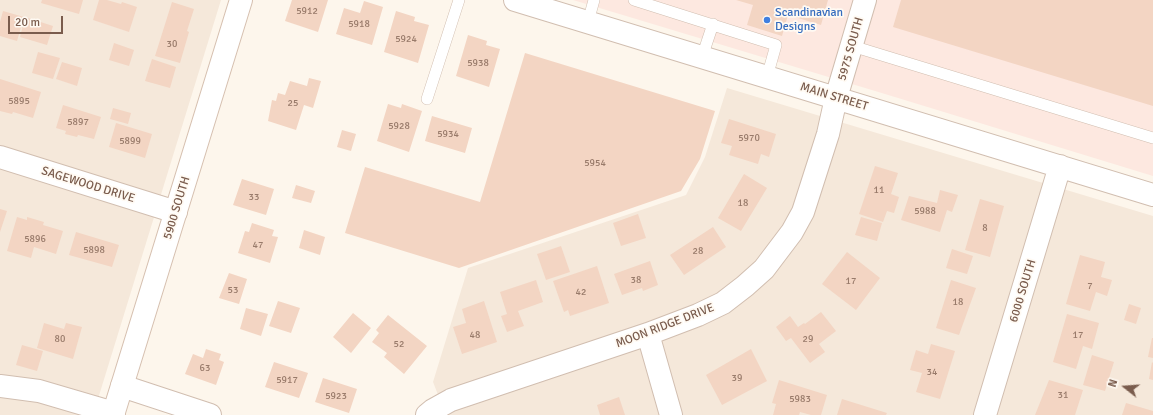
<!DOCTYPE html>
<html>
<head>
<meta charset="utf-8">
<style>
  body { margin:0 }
  #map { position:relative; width:1153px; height:415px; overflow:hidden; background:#fdf6ec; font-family:Signika,sans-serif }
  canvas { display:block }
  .north { position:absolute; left:1105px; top:367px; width:40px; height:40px; -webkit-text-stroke:3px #fffaf3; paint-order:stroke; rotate:287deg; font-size:11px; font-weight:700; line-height:16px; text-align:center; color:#7a5c4d }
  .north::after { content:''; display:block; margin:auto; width:14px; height:18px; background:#7a5c4d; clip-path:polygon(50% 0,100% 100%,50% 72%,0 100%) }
  .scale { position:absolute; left:8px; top:16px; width:55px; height:18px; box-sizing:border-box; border:2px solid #7a5c4d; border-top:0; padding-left:5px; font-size:12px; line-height:14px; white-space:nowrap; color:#7a5c4d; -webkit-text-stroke:3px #fffaf3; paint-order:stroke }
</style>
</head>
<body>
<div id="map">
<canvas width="1153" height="415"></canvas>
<div class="north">N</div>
<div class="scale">20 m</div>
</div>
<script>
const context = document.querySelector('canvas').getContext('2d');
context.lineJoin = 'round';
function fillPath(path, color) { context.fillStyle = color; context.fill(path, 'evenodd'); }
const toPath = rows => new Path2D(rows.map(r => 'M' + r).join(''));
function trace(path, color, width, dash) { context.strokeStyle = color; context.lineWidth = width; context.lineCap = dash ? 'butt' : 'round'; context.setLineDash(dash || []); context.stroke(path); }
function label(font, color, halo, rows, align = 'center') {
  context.font = font + ' Signika,sans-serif'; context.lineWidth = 3.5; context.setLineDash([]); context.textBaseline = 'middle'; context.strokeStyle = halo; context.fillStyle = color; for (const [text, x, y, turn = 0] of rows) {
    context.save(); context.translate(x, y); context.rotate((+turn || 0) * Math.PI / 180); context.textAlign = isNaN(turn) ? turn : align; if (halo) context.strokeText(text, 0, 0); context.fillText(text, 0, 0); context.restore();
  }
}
fillPath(toPath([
  [0,0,221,0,93,415,0,415],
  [727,88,1153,216,1153,415,446,415,433,382,468,268,686,195,705,157]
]), '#f5e8da');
fillPath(toPath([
  [573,0,1153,0,1153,176,885,94]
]), '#fde8e0');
fillPath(toPath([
  [42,0,83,0,79,14,41,3],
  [99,0,107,0,121,4,122,2,137,7,129,32,93,20],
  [292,0,328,0,318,32,285,21],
  [736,0,828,0,821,25,788,15,782,36,747,25,753,5],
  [901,0,1153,0,1153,106,893,27],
  [364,1,383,7,372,45,336,34,344,8,360,13],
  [172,2,194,9,187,31,189,32,180,63,155,56],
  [3,11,24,17,17,41,0,36,0,22],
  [396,11,415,17,414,21,429,25,418,63,384,52],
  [25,17,53,26,47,45,20,37],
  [468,35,487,41,486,45,500,49,489,87,456,76],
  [114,43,134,50,129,66,109,60],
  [38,52,60,58,53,79,32,73],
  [525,53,715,111,700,159,681,191,459,268,345,233,365,167,480,202],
  [152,59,176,67,170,88,145,81],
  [62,62,82,68,77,86,56,79],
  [309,78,321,81,313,108,304,105,296,130,268,121,272,100,276,101,278,93,285,95,290,81,307,86],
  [0,79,41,92,33,118,13,112,12,114,0,111],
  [388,104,401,108,402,104,422,111,409,152,377,141],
  [63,105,101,117,94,139,78,135,77,137,65,134,66,131,56,128],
  [113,108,131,113,128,124,110,119],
  [432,116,472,128,465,153,425,141],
  [729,119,776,134,769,157,761,154,758,164,729,155,732,146,721,143],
  [116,123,152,134,145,158,109,147],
  [342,130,356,134,351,151,337,147],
  [875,166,898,173,891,194,899,197,894,213,887,211,883,222,859,214],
  [744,174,767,188,741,231,718,218],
  [242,179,274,189,266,215,233,205],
  [296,185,315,191,311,203,292,198],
  [940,190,958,195,952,212,947,210,940,232,901,220,909,196,937,203],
  [980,199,1004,206,990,257,965,250],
  [0,209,7,211,0,232],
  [638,214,646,238,621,246,613,223],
  [17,217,27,220,27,217,44,222,43,225,63,231,56,254,34,247,31,258,7,251],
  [861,217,882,223,877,241,855,235],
  [252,223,274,230,272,236,278,237,270,263,238,253,245,231,249,232],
  [713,227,726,247,684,275,670,255],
  [304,230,325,237,320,255,299,248],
  [76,232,119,245,112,267,69,255],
  [561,246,570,272,546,280,537,254],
  [952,249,973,256,967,274,946,268],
  [847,252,880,278,856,310,822,284],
  [1080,255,1105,262,1101,277,1112,280,1107,296,1096,292,1090,311,1066,304],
  [650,261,658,285,643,291,642,288,622,295,614,274],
  [597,266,609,303,570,316,568,310,564,312,553,281],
  [229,273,247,279,239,304,219,298],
  [536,280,543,302,518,311,524,326,507,332,501,316,507,314,500,292],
  [951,280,976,288,959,335,936,328],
  [278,301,300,308,291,333,269,326],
  [484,301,497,342,462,354,453,327,466,323,462,309],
  [1129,304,1141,308,1136,324,1124,320],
  [246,308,268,314,261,336,240,329],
  [821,312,836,331,819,344,825,352,810,363,791,338,786,341,776,327,790,316,798,327,804,323,805,324],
  [353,313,371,328,351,353,333,337],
  [1067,314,1099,323,1092,349,1083,346,1076,369,1053,362],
  [388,315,427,346,404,374,384,357,387,353,372,342,379,333,376,330],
  [44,323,64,329,66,323,82,327,73,359,37,348],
  [1152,338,1153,338,1153,358,1148,357],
  [931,344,955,351,940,399,916,392,922,373,910,370,916,350,928,354],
  [22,345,43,351,37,371,16,365],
  [206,349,221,354,219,360,224,362,216,385,185,374,193,354,203,358],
  [751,349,767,381,722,405,706,375],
  [1092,355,1114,362,1105,391,1083,385],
  [274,362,308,373,299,398,265,387],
  [1152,362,1153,363,1153,380,1149,379],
  [323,378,357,389,349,413,315,402],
  [779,380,827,395,821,415,811,415,800,412,799,415,773,415,776,404,772,403],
  [1049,380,1083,390,1075,415,1035,415],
  [619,397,625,415,600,415,597,405],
  [842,399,887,413,886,415,837,415],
  [1126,403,1153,411,1153,415,1122,415]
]), '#f3d5c3');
const lane = toPath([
  [634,0,776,45,767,77],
  [588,22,594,0],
  [852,46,1153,138],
  [702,57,713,24],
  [427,99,459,0]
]);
const street = toPath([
  [515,0,1153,195],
  [0,157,176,212],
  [648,334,671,415],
  [0,386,39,391,114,413],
  [122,386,210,415],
  [427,415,433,410,451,400,648,334,698,315,723,303,745,286,764,269,792,232,803,212,828,134,836,98,865,0],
  [985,415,1060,166]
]);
const secondary = toPath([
  [113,415,241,0]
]);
trace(lane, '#d1beb0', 12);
trace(street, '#d1beb0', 24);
trace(secondary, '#d6c0b0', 24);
trace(lane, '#fff', 11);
trace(street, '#fff', 22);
trace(secondary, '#fff', 22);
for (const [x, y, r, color] of [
  [767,20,4,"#3f7fe0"]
]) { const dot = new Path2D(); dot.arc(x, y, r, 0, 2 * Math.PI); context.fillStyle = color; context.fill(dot); trace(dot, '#fffaf3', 1.5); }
label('10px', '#987a6a', null, [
  ["5912",307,11],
  ["5918",359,24],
  ["5924",406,39],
  ["30",172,44],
  ["5938",478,63],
  ["5895",19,101],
  ["25",293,103],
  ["5897",78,122],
  ["5928",399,126],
  ["5934",448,134],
  ["5970",749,138],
  ["5899",130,141],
  ["5954",595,163],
  ["11",879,190],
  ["33",254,197],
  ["18",743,203],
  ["5988",925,211],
  ["8",985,228],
  ["5896",35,239],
  ["47",258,245],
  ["5898",94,250],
  ["28",698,251],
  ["38",636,280],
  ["17",851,281],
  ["7",1090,286],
  ["53",233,290],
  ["42",581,292],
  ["18",958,302],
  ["48",475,335],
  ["17",1078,335],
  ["80",60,339],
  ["29",808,339],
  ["52",399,344],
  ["63",205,368],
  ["34",932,372],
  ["39",737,378],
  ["5917",287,380],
  ["31",1063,395],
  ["5923",336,396],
  ["5983",800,399]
]);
label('12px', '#366cbe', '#fffaf3', [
  ["Scandinavian",775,13],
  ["Designs",775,27]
], 'left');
label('12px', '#7a5c4d', '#fffaf3', [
  ["5975 SOUTH",851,49,-74],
  ["MAIN STREET",834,97,17],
  ["SAGEWOOD DRIVE",88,185,17],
  ["5900 SOUTH",177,208,-73],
  ["6000 SOUTH",1023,291,-73],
  ["MOON RIDGE DRIVE",665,326,-21]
]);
</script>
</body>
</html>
